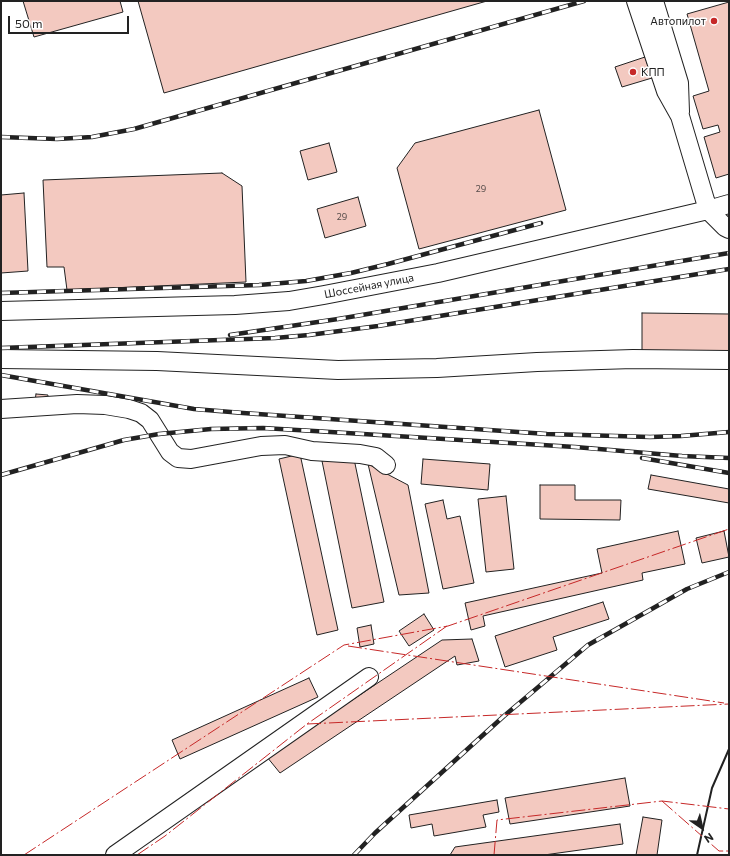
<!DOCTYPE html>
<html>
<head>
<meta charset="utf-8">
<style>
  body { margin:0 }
  #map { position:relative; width:730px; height:856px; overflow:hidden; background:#fff; font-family:Commissioner,sans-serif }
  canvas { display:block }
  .frame { position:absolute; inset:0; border:2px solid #222; pointer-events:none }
  .north { position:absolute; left:682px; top:808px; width:40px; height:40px; -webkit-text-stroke:3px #fff; paint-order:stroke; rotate:146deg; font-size:11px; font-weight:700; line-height:16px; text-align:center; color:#222 }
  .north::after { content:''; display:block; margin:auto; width:14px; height:18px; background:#222; clip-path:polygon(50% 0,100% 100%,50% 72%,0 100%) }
  .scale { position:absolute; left:8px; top:16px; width:121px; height:18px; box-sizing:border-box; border:2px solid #222; border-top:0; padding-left:5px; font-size:12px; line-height:14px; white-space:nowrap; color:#222; -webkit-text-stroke:3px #fff; paint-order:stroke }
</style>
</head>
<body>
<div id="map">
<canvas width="730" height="856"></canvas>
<div class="frame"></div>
<div class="north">N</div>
<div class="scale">50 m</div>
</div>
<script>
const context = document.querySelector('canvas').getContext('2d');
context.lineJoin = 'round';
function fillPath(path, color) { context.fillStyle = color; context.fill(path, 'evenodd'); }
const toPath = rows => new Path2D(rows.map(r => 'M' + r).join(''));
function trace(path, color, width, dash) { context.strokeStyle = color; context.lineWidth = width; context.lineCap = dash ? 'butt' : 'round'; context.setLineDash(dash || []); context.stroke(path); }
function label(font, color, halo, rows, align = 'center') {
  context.font = font + ' Commissioner,sans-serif'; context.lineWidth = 3; context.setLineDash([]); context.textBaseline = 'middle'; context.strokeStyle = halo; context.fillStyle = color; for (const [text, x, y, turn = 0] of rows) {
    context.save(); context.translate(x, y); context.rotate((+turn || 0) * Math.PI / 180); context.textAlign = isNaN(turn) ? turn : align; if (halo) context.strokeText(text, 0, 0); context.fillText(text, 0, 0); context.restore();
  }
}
const building = toPath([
  [23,1,120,1,123,12,34,37,23,1],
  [138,1,487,1,164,93,138,1],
  [729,2,729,174,716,178,704,137,720,132,718,125,703,129,693,96,709,91,687,14,729,2],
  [645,57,652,78,622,87,615,67,645,57],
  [539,110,566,210,419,249,397,168,415,143,539,110],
  [329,143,337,172,308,180,300,151,329,143],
  [222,173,242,186,246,282,67,290,64,267,47,267,43,180,222,173],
  [24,193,28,271,1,273,1,195,24,193],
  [358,197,366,226,325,238,317,209,358,197],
  [642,313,729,314,729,355,642,354,642,313],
  [36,394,48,395,47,402,35,401,36,394],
  [300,454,338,630,317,635,279,459,300,454],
  [353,454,384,602,352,608,322,461,353,454],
  [423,459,490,464,488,490,421,484,423,459],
  [368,464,408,485,429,593,399,595,368,464],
  [651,475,729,489,729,503,648,489,651,475],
  [540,485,575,485,575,500,621,500,620,520,540,519,540,485],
  [506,496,514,569,486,572,478,499,506,496],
  [443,500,447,519,460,516,474,583,443,589,425,504,443,500],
  [678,531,685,564,642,573,643,580,483,616,485,626,471,630,465,603,602,573,597,549,678,531],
  [724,531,729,557,702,563,696,538,724,531],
  [603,602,609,619,553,637,557,650,505,667,495,636,603,602],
  [424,614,434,630,409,646,399,631,424,614],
  [371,625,374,644,360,647,357,628,371,625],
  [472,639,479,661,457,665,455,656,280,773,267,757,442,640,472,639],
  [309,678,318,697,180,759,172,740,309,678],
  [625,778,630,806,510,824,505,798,625,778],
  [497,800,499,812,483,815,486,827,434,836,432,824,411,828,409,815,497,800],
  [643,817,662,820,657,855,636,855,643,817],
  [620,824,623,844,544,855,450,855,455,847,620,824]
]);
fillPath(building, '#f3c9c0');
trace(building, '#222', 1);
const minor = toPath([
  [636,1,666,91,680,116,708,210,725,227,729,229],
  [654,1,679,83,680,112],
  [1,311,235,305,289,301,324,295,438,273,708,210,729,204],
  [1,359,157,361,338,370,437,368,537,362,633,359,729,360],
  [1,409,77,404,105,405,129,409,141,413,150,420,170,452,178,458,191,459,261,446,285,445,312,451,360,454,376,457,386,465],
  [115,855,369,677]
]);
trace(minor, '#222', 20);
trace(minor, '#fff', 18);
const rail = toPath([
  [1,137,57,139,75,138,92,137,134,129,584,1],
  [1,293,259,285,306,281,351,273,388,264,541,223],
  [230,335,338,319,729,253],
  [1,348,275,338,309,335,378,326,729,269],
  [1,375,194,409,243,413,547,434,650,437,681,436,729,432],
  [642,458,729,473],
  [1,475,124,440,159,434,211,429,263,428,314,431,575,447,682,456,729,458],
  [354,855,375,833,504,716,588,645,687,589,729,572]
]);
trace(rail, '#222', 4.5);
trace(rail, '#fff', 3, [9]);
trace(toPath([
  [697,855,712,788,729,749]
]), '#222', 2);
trace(toPath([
  [348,646,724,703],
  [307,724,729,704],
  [662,801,719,851,729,851],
  [24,855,344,645,448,626,729,529],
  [137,855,165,836,307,724,447,626],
  [494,855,497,820,662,801,729,809]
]), '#c62828', 1, [14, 3, 2, 3]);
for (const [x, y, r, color] of [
  [714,21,4,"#c62828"],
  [633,72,4,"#c62828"]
]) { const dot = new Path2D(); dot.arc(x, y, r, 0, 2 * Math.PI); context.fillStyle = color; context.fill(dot); trace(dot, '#fff', 1.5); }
label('9px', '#564c4a', null, [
  ["29",481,189],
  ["29",342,217]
]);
label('11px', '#222', '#fff', [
  ["Автопилот",706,21],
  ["КПП",641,72,"left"]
], 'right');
label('11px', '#222', '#fff', [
  ["Шоссейная улица",369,286,-11]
]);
</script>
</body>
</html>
